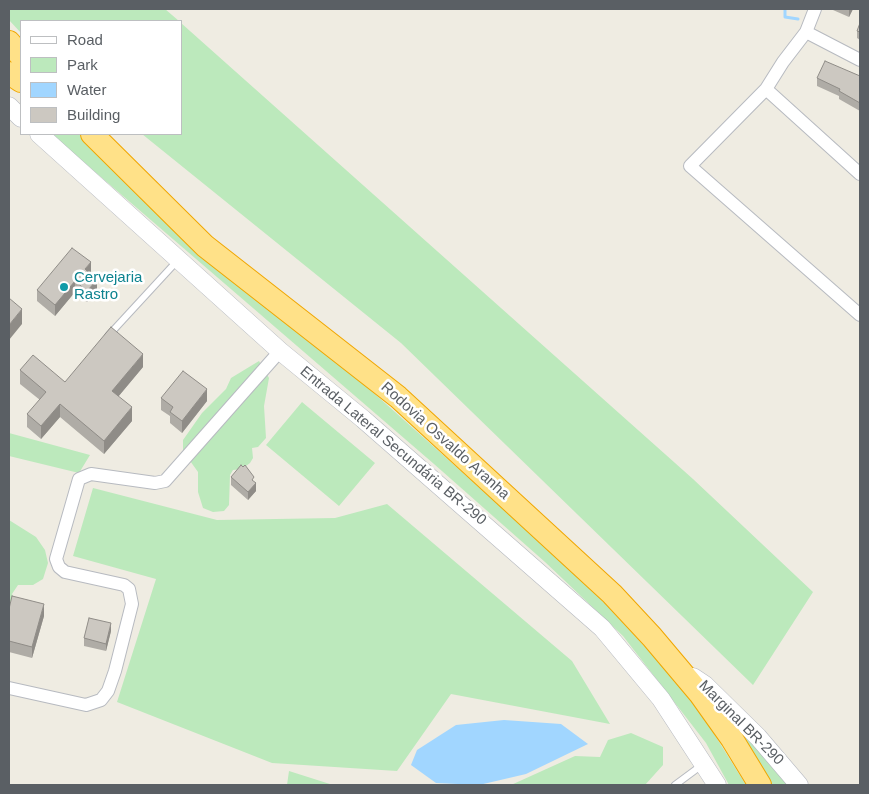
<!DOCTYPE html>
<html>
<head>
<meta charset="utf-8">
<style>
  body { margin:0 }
  #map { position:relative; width:869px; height:794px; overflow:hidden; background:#efece2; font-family:Arial,sans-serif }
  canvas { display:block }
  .frame { position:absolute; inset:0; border:10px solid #5a5f64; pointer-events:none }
  .legend { position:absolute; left:20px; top:20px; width:162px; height:115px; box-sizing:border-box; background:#fff; border:1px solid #bdbfc1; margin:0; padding:6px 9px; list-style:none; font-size:15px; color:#5a5f64 }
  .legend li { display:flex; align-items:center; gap:10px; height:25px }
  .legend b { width:25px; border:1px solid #bdbfc1 }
</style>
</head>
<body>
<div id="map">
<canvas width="869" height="794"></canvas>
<div class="frame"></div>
<ul class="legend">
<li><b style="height:6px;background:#fff"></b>Road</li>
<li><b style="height:14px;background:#bce9bc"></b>Park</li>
<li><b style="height:14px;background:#a1d6ff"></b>Water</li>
<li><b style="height:14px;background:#ccc8c1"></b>Building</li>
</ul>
</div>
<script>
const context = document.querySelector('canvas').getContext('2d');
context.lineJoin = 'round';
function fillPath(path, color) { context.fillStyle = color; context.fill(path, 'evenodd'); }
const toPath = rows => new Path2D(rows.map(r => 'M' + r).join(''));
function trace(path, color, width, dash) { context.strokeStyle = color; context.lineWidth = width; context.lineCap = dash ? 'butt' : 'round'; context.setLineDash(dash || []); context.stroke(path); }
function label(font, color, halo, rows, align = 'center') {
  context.font = font + ' Arial,sans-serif'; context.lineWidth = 5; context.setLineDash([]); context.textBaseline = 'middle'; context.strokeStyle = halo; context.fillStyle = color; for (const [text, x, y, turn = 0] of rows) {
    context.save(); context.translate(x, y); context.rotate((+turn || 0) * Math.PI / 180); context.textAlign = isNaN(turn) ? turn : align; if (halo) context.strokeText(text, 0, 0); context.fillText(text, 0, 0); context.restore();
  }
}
fillPath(toPath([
  [9,9,165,9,179,21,21,21,21,33,9,20],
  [181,23,693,479,813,592,753,685,401,343,142,134,181,134],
  [51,134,79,134,201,247,328,352,586,583,657,660,701,713,746,785,729,785,706,743,623,636,545,562,434,464],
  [259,361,269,378,264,406,266,438,258,447,252,448,253,458,250,463,242,469,233,470,230,475,229,505,224,511,213,512,203,508,198,492,198,472,183,451,183,440,202,413,226,389,231,378],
  [302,402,375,463,339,506,266,445],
  [9,433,90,455,79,473,9,456],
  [93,488,217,520,335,518,387,504,572,661,610,724,451,694,397,771,272,763,117,702,156,579,73,556],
  [9,520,36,537,45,550,48,563,43,579,33,585,18,585,12,594,17,604,9,622],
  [733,716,794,785,772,785,730,723],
  [631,733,663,747,663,765,645,785,511,785,575,756,600,757,608,740],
  [289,771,333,785,287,785]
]), '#bce9bc');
fillPath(toPath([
  [504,720,561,724,588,744,526,774,479,785,436,783,411,765,417,750,456,725]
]), '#a1d6ff');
trace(toPath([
  [785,9,785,17,798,19]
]), '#a1d6ff', 3);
const lane = toPath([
  [108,336,178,260],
  [675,785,702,765]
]);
const street = toPath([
  [806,32,860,60],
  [766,89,783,62,806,32,815,9],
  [860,174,766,89,690,166,860,315],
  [9,688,86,705,101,700,108,691,115,671,132,604,129,589,124,585,65,572,59,567,56,559,79,479,91,474,155,483,165,481,280,351]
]);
const secondary = toPath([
  [9,106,21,118],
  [39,134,280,351,363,419,602,628,661,699,717,785],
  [693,677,705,685,758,737,799,785]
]);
const highway = toPath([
  [9,42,21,56],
  [9,73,21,81],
  [92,134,205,246,398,397,612,594,652,637,700,694,732,739,760,785]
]);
trace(lane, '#b7bac0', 8);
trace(street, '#b7bac0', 14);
trace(secondary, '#b6b9c0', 19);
trace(highway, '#f0a600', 24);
trace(lane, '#fff', 6);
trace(street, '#fff', 12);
trace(secondary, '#fff', 18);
trace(highway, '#ffe188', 22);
fillPath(toPath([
  [833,9,853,9,849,17,833,10],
  [860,23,860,40,857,38,857,31],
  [860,76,860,111,839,99,839,96,817,86,817,78],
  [91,273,97,291,87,302,75,292,55,316,37,301,37,290],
  [143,367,118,397,132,421,104,454,60,417,41,439,27,427,27,414,40,400,20,384,20,370,65,382],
  [161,398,207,401,182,433,170,423,170,416,161,410],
  [231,477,254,482,256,491,248,500,231,485],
  [9,609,44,616,32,658,9,652],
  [111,631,106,651,84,646,84,638]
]), '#afaca6');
fillPath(toPath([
  [849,9,853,9,849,17],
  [91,262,91,273,85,280,85,269],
  [97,280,97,291,87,302,87,291],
  [75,281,75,292,55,316,55,305],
  [22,309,22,324,9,340,9,325],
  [143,354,143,367,112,404,112,391],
  [207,389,207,401,182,433,182,421],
  [60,404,60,417,41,439,41,426],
  [132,407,132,421,104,454,104,441],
  [256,483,256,491,248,500,248,492],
  [44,604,44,616,32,658,32,647],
  [111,623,111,631,106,651,106,644]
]), '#8f8c87');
const building = toPath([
  [860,23,860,32,857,31,860,23],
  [825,61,860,76,860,103,839,91,840,89,817,78,825,61],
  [72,248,91,262,85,269,97,280,87,291,75,281,55,305,37,290,72,248],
  [9,298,22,309,9,325,9,298],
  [111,327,143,354,112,391,132,407,104,441,60,404,41,426,27,414,46,392,20,370,33,355,65,382,111,327],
  [183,371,207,389,182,421,170,412,173,407,161,398,183,371],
  [241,465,243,467,245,465,254,477,252,480,256,483,248,492,231,477,241,465],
  [12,596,44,604,32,647,9,641,9,609,12,596],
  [89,618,111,623,106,644,84,638,89,618]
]);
fillPath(building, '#ccc8c1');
trace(building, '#8f8c87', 1);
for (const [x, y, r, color] of [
  [64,287,5,"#0f9aa8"]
]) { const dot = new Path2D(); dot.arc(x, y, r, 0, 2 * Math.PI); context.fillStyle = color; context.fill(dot); trace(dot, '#fff', 2); }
label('15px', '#0d838f', '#fff', [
  ["Cervejaria",74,278],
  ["Rastro",74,295]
], 'left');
label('15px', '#5a5f64', '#fff', [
  ["Rodovia Osvaldo Aranha",445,441,42],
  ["Entrada Lateral Secundária BR-290",393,446,40],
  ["Marginal BR-290",741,723,45]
]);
</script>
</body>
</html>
